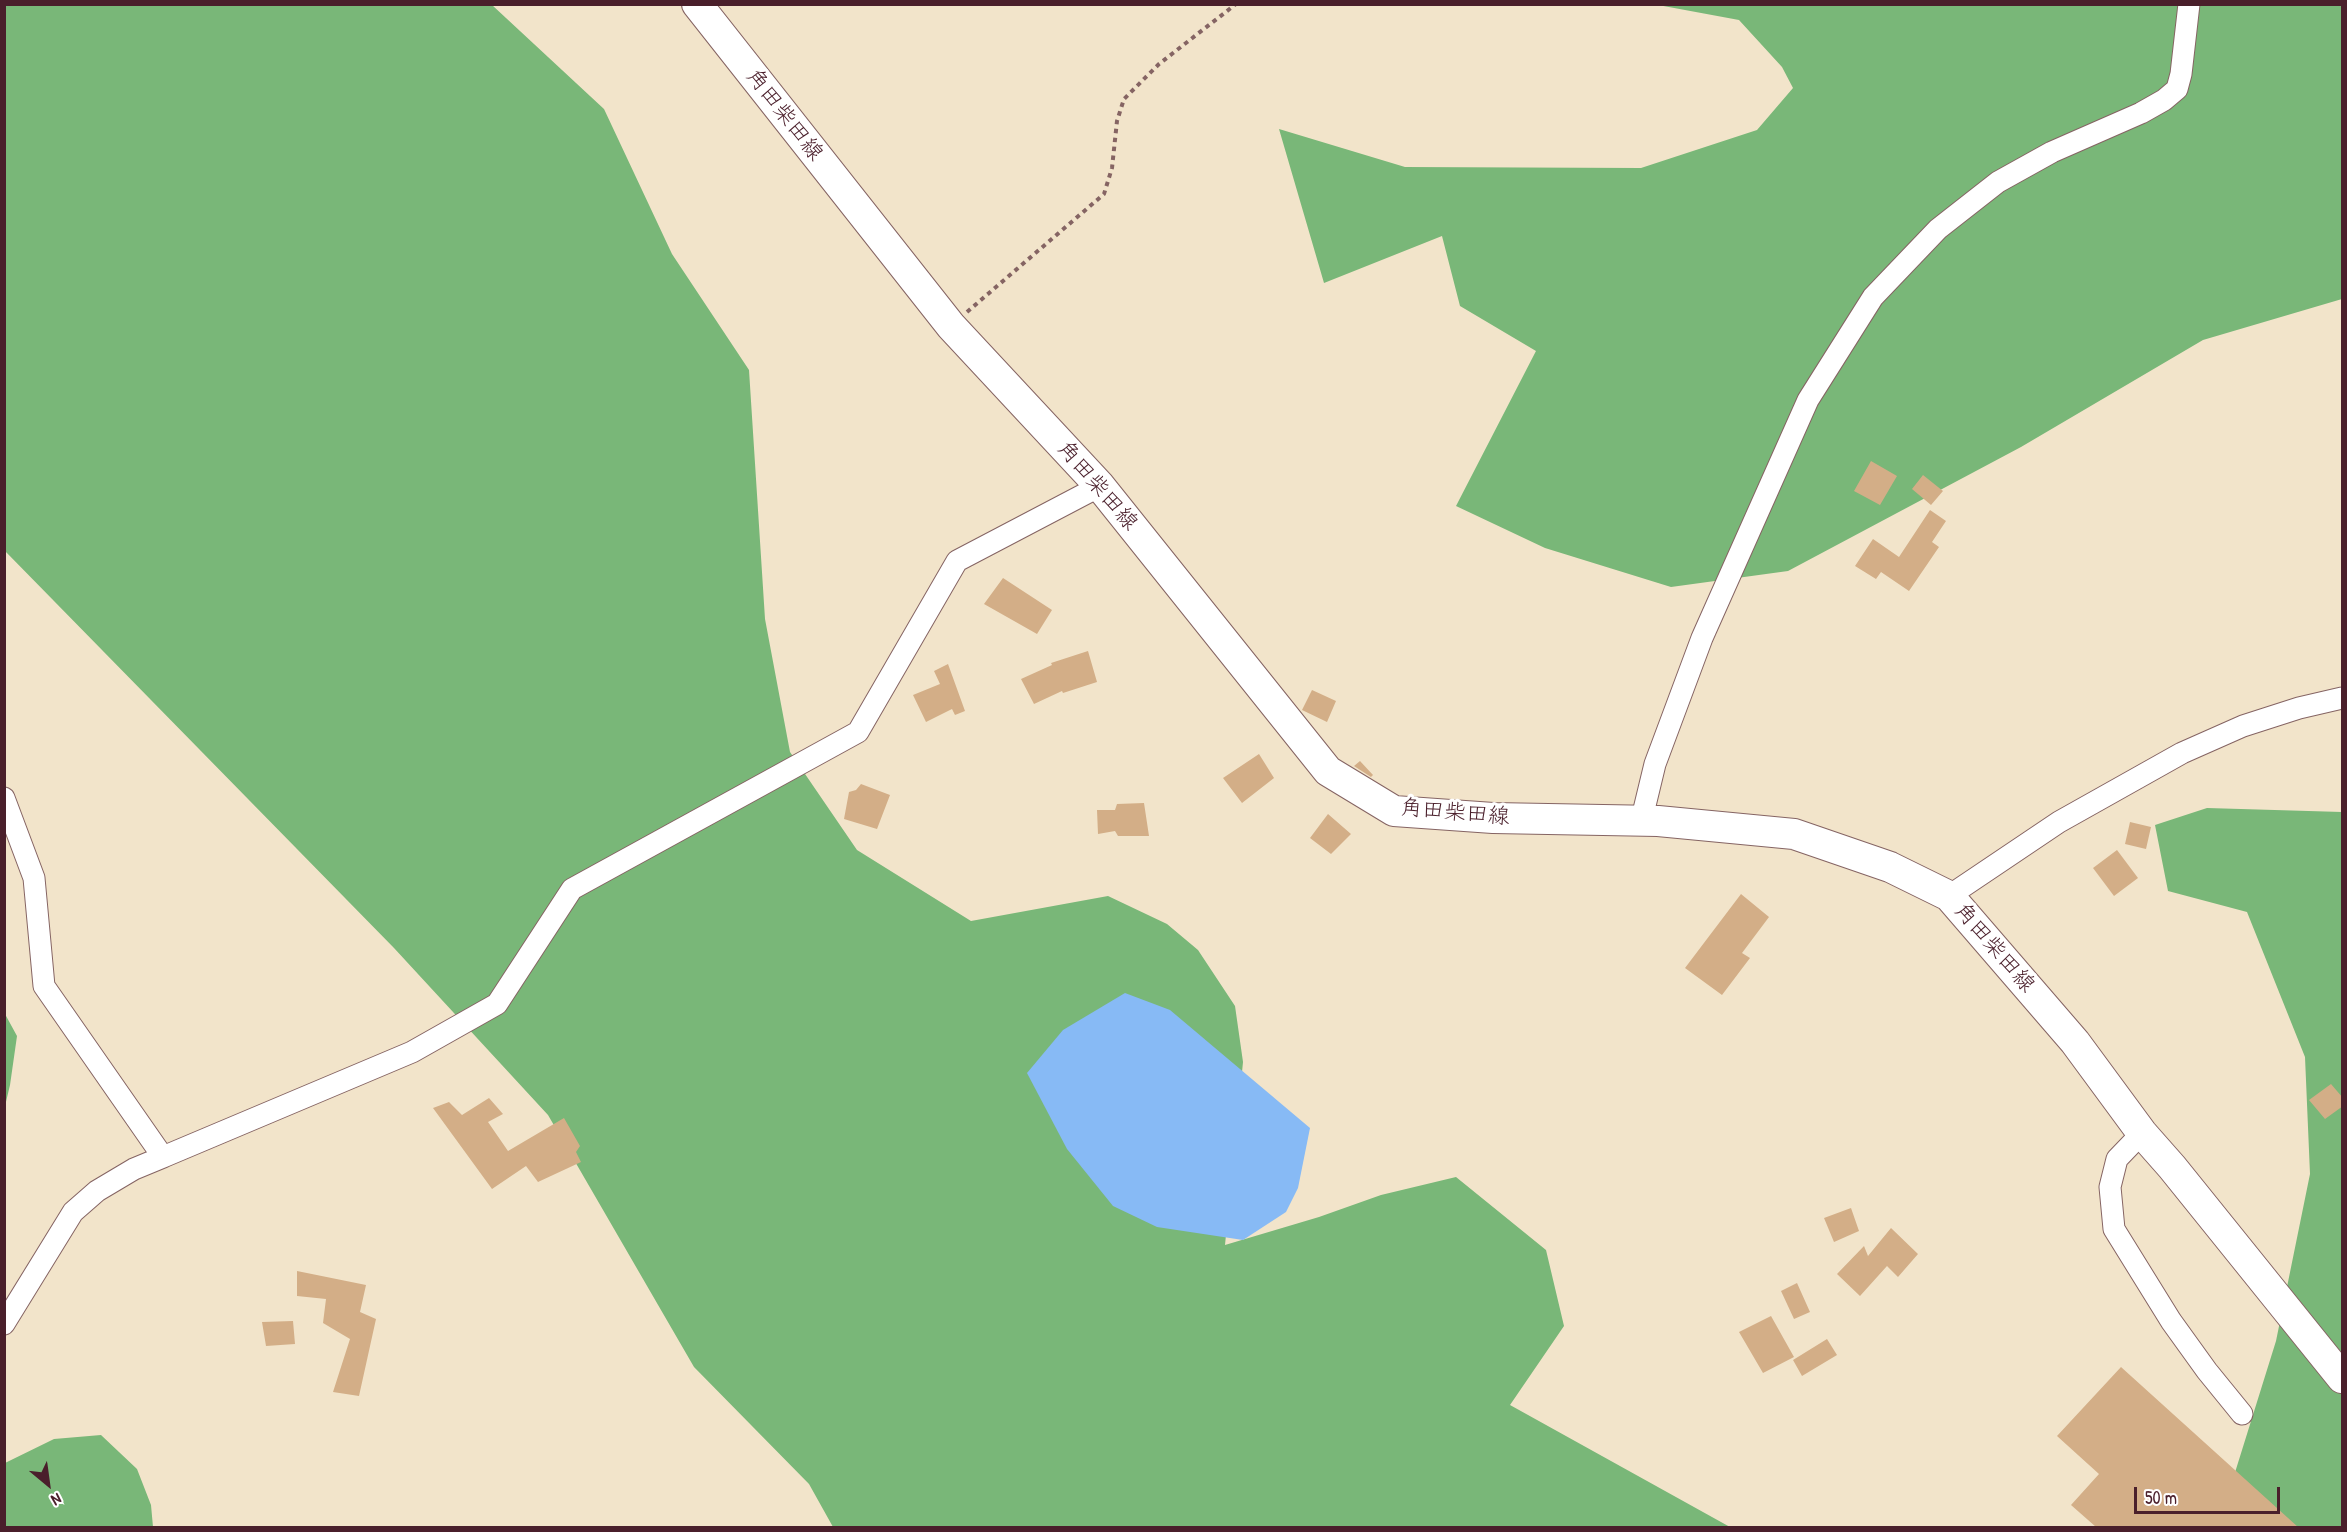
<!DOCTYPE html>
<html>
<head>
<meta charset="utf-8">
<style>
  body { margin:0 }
  #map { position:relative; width:2347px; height:1532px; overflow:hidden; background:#f2e4ca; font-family:"Patrick Hand",sans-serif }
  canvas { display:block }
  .frame { position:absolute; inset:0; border:6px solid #4a1f2b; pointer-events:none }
  .north { position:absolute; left:18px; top:1454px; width:60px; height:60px; -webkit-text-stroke:4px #fff; paint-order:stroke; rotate:151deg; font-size:16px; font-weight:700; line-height:24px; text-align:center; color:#4a1f2b }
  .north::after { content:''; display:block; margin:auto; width:21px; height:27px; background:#4a1f2b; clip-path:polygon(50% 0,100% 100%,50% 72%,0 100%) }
  .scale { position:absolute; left:2134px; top:1487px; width:146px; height:27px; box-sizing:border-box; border:3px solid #4a1f2b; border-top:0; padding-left:8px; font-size:18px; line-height:21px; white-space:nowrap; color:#4a1f2b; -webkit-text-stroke:4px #fff; paint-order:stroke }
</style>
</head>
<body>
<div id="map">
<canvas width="2347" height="1532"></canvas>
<div class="frame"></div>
<div class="north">N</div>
<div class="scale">50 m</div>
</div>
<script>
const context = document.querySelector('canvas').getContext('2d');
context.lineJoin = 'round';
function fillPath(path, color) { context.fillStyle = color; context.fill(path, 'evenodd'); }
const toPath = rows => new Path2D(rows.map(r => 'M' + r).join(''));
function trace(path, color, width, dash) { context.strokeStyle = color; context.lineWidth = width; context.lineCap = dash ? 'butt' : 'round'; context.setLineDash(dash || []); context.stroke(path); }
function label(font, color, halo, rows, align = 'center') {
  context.font = font + ' "Patrick Hand","Klee One",sans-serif'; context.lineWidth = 6; context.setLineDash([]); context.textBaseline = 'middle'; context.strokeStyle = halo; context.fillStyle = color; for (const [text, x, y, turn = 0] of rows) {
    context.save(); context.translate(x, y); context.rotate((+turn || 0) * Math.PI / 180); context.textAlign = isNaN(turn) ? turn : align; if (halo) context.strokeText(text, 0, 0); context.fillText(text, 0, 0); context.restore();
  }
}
fillPath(toPath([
  [4,5,492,5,604,109,672,254,749,370,765,619,790,752,857,850,971,921,1108,896,1167,924,1198,950,1235,1006,1243,1062,1225,1245,1319,1217,1381,1195,1456,1177,1546,1250,1564,1326,1510,1405,1730,1527,833,1527,809,1484,694,1367,548,1115,394,948,5,551],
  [1658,5,2342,5,2342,299,2203,340,2021,447,1788,571,1671,587,1545,548,1456,506,1536,351,1460,306,1442,236,1324,283,1279,129,1405,167,1641,168,1757,130,1793,88,1782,67,1739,20],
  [2207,808,2342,812,2342,1527,2218,1527,2276,1341,2310,1174,2305,1057,2247,912,2168,891,2155,825],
  [5,1014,17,1036,10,1085,5,1106],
  [101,1435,137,1469,151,1505,153,1527,5,1527,5,1463,54,1439]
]), '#79b778');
fillPath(toPath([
  [1125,993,1170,1010,1310,1128,1298,1188,1286,1212,1243,1240,1157,1227,1113,1206,1067,1149,1027,1073,1063,1030]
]), '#87baf5');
fillPath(toPath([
  [1871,461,1897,476,1880,505,1854,491],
  [1923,475,1943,491,1931,505,1912,489],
  [1930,510,1946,521,1932,542,1939,547,1909,591,1881,572,1876,579,1855,566,1873,539,1899,557],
  [1003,578,1052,610,1037,634,984,604],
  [1088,651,1097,682,1063,693,1062,691,1034,704,1021,679,1052,665,1051,663],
  [948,664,965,711,955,715,952,709,926,722,913,695,940,684,934,671],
  [1312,690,1336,701,1327,722,1302,710],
  [1259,754,1274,778,1242,803,1223,778],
  [1360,761,1373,775,1371,777,1354,766],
  [861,784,890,795,877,829,844,819,849,792,856,790],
  [1144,803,1149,836,1118,836,1115,831,1098,834,1097,810,1115,810,1117,804],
  [1328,814,1351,834,1331,854,1310,838],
  [2130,822,2151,827,2146,849,2125,844],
  [2117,850,2138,878,2114,896,2093,868],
  [1741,894,1769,917,1742,953,1750,958,1722,995,1685,968],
  [2331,1084,2343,1098,2343,1106,2325,1119,2309,1100],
  [489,1098,503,1114,488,1122,508,1151,564,1118,580,1146,576,1152,581,1162,538,1182,526,1166,492,1189,433,1108,449,1102,462,1115],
  [1851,1208,1859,1231,1834,1242,1824,1218],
  [1891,1228,1918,1254,1898,1277,1887,1266,1860,1296,1837,1274,1864,1246,1868,1256],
  [297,1271,366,1285,360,1312,376,1319,359,1396,333,1392,350,1339,323,1323,326,1299,297,1296],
  [1797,1283,1810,1312,1794,1319,1781,1291],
  [1771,1316,1794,1357,1763,1373,1739,1332],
  [293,1321,295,1344,266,1346,262,1322],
  [1827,1339,1837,1355,1802,1376,1793,1360],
  [2121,1367,2298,1527,2096,1527,2071,1505,2099,1474,2057,1436]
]), '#d3ae87');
const minor = toPath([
  [4,798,34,878,44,986,163,1157,412,1052,497,1004,572,889,858,732,957,561,1100,486],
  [1641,822,1655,764,1702,638,1808,400,1873,297,1938,229,1998,182,2052,152,2141,113,2164,100,2177,89,2181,74,2189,4],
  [1949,896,2059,822,2182,753,2243,726,2299,708,2342,698],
  [2142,1133,2117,1159,2110,1187,2114,1229,2171,1321,2207,1371,2242,1414],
  [4,1324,73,1212,97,1191,134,1169,163,1157]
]);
const secondary = toPath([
  [697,4,951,326,1100,486,1328,771,1394,811,1493,818,1658,821,1794,834,1890,867,1949,896,2075,1042,2142,1133,2172,1167,2342,1378]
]);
trace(minor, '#856463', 23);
trace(secondary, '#856463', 32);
trace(toPath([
  [967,312,1104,194,1112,168,1117,121,1124,99,1159,64,1236,4]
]), '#856463', 4, [4.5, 4.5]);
trace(minor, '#fff', 21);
trace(secondary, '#fff', 30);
label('22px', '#4a1f2b', '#fff', [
  ["角田柴田線",784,115,52],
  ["角田柴田線",1097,486,49],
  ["角田柴田線",1455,813,5],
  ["角田柴田線",1994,948,49]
]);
</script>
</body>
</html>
